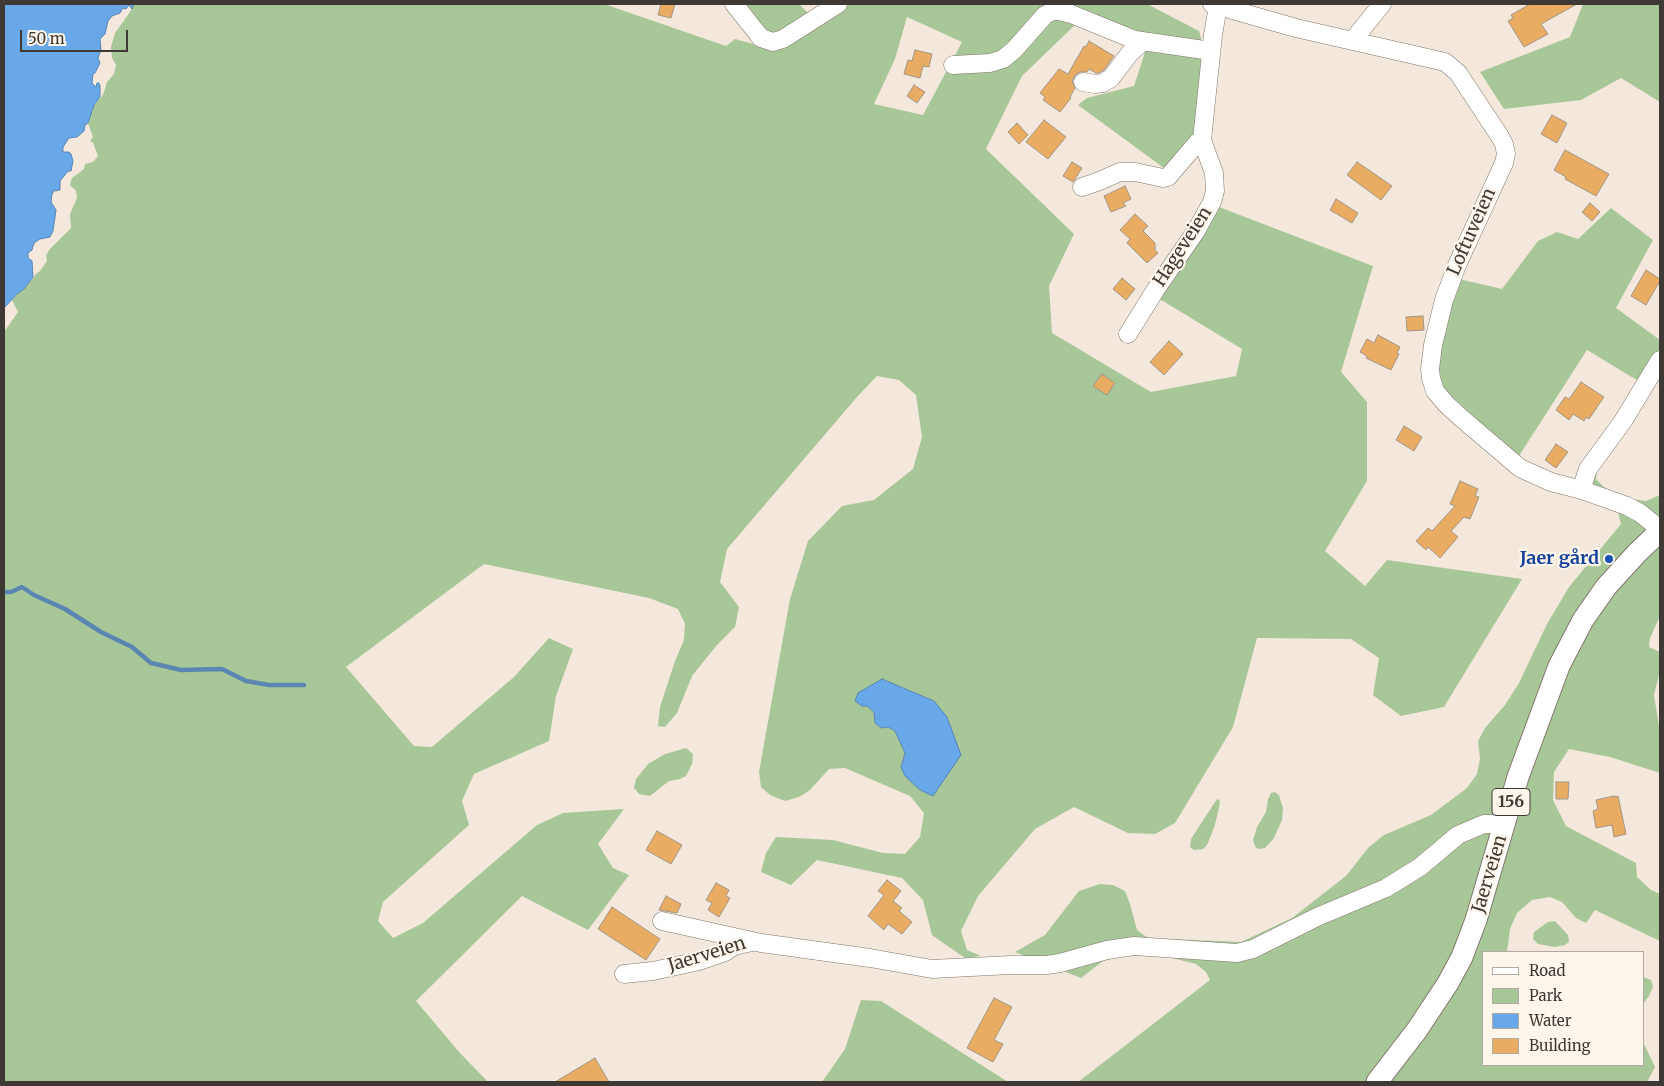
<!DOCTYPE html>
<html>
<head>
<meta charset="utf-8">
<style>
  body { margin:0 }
  #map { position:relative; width:1664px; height:1086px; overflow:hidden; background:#f3e8db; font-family:Merriweather,serif }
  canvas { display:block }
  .frame { position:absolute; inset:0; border:5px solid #3e3934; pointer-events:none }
  .legend { position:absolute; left:1482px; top:951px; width:162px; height:115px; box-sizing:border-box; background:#fff6eb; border:1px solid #b2aaa2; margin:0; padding:6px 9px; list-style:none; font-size:15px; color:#3e3934 }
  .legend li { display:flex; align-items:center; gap:10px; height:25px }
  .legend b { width:25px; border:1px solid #b2aaa2 }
  .scale { position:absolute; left:20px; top:30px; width:108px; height:22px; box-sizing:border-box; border:2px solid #3e3934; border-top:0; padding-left:6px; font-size:15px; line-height:18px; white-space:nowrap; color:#3e3934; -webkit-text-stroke:4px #fff6eb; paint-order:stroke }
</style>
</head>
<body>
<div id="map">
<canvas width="1664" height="1086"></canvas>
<div class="frame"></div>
<ul class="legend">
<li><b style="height:6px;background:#fff"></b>Road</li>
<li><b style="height:14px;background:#a8c799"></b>Park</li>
<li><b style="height:14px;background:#68a7e8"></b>Water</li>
<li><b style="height:14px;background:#e8ac62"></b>Building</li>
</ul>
<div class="scale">50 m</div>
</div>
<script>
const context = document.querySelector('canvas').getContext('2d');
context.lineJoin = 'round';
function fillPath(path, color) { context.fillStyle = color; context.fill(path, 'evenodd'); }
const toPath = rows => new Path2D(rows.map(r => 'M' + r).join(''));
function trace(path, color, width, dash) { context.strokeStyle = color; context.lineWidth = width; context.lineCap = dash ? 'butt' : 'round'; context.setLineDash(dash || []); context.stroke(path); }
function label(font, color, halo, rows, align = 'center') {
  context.font = font + ' Merriweather,serif'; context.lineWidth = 4.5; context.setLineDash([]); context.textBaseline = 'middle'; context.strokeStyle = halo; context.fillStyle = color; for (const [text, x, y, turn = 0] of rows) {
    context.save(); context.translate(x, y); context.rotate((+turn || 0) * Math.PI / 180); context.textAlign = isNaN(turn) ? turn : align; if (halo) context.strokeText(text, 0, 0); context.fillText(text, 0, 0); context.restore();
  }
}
fillPath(toPath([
  [134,4,604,4,726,46,735,39,764,47,766,32,745,4,799,4,818,23,848,4,1147,4,1199,31,1203,45,1198,129,1168,171,1078,105,1087,98,1134,86,1145,52,1140,38,1076,24,1022,76,986,149,1074,234,1049,286,1052,333,1151,392,1236,376,1242,349,1158,298,1219,207,1373,266,1341,372,1367,402,1367,481,1325,551,1365,586,1387,560,1522,579,1444,707,1401,716,1373,695,1379,658,1351,639,1257,638,1233,727,1175,823,1155,834,1128,833,1074,807,1035,829,978,896,961,931,967,950,981,956,965,958,932,935,923,900,902,878,817,860,791,885,761,872,766,853,776,837,833,840,883,853,905,854,920,837,924,813,910,796,845,768,829,769,810,790,799,797,785,801,770,795,761,787,759,772,790,599,808,541,842,506,874,500,913,469,922,437,916,395,899,380,877,376,857,397,727,549,720,582,739,607,735,627,717,645,692,676,677,713,665,727,658,726,660,707,675,661,684,640,685,624,678,609,649,598,484,564,346,667,414,746,432,747,514,677,549,638,573,649,556,696,549,741,474,774,462,801,469,825,383,902,378,921,393,938,423,923,537,825,563,813,624,809,598,844,613,868,629,875,588,930,522,896,416,1001,460,1053,488,1082,4,1082,4,332,18,312,12,300,18,293,24,289,37,273,40,271,47,261,46,256,49,250,71,228,70,214,77,198,76,191,70,185,72,178,84,169,85,164,93,162,98,156,93,143,90,141,93,137,88,123,89,116,94,105,103,95,107,82,114,74,116,65,112,58,111,47,115,33,130,12],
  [907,17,962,42,923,115,874,104,895,59],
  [867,706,961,755,901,767,905,753,895,731,888,727,881,728,875,723,875,712],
  [1583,4,1660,4,1660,102,1621,78,1581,100,1504,109,1480,72,1570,37],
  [1611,208,1653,240,1616,308,1660,340,1660,373,1650,388,1587,350,1517,459,1499,439,1447,392,1437,375,1439,348,1459,279,1502,289,1538,241,1557,232,1578,239],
  [1598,463,1596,479,1604,487,1624,498,1646,501,1660,495,1660,616,1650,638,1649,647,1660,652,1660,671,1654,695,1660,732,1660,773,1610,757,1569,749,1554,772,1553,800,1566,826,1636,863,1637,877,1651,890,1660,894,1660,941,1595,910,1586,923,1576,918,1562,902,1550,897,1532,900,1517,913,1510,929,1507,952,1483,952,1483,1065,1643,1065,1643,1042,1655,1067,1647,1082,1078,1082,1210,980,1206,972,1196,964,1164,956,1123,956,1103,961,1081,978,1015,952,1045,935,1079,891,1100,884,1113,885,1125,891,1130,904,1137,930,1148,938,1241,942,1292,918,1346,876,1369,847,1384,835,1431,815,1467,788,1477,774,1480,759,1478,741,1485,728,1505,705,1519,683,1547,624,1569,587,1621,524,1618,512,1592,501,1568,495],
  [686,748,693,754,692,764,686,776,680,779,669,781,650,796,639,794,634,788,636,779,648,764,665,754],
  [1275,792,1279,795,1283,808,1282,820,1274,838,1265,848,1258,849,1255,846,1253,840,1257,827,1266,812,1268,799,1271,793],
  [1217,799,1220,801,1219,808,1214,828,1207,845,1203,849,1194,850,1190,847,1191,839],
  [1555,921,1568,935,1569,942,1565,945,1555,947,1538,944,1533,939,1534,932,1548,922],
  [1643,977,1651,980,1653,987,1649,996,1643,1004],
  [861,1000,881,1001,1008,1082,822,1082,845,1049]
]), '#a8c799');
const water = toPath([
  [4,4,134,4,132,9,129,5,126,9,123,8,120,13,112,16,108,21,105,34,100,39,101,50,98,58,100,63,95,73,93,74,92,83,96,87,97,83,99,83,100,86,100,97,94,105,88,123,85,125,84,131,77,137,69,138,63,147,63,152,69,152,71,154,73,161,71,171,68,171,60,181,60,190,54,191,52,194,51,202,56,210,53,231,50,237,40,239,34,243,32,250,28,253,28,258,32,261,33,277,24,289,18,293,4,308,4,4],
  [882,679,934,701,947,717,961,755,933,796,920,790,905,776,901,767,905,753,895,731,888,727,881,728,875,723,874,712,867,706,862,706,855,701,858,693,882,679]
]);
fillPath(water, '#68a7e8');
trace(water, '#5b86b2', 1);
trace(toPath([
  [4,592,11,592,22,587,34,595,65,609,101,632,132,647,151,663,181,670,222,669,246,681,269,685,304,685]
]), '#5b86b2', 4.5);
const building = toPath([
  [661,4,675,4,671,18,658,15,661,4],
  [1530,4,1577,4,1541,24,1548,34,1524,47,1508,21,1513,18,1511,15,1530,4],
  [1089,41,1114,56,1104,70,1099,73,1096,73,1089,69,1087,72,1080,72,1075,75,1072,81,1075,88,1070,97,1071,98,1060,112,1043,100,1045,97,1040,93,1059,69,1068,74,1084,46,1086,47,1089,41],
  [915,50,932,54,929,67,923,66,920,78,904,74,908,60,912,61,915,50],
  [914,85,925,92,917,103,907,96,914,85],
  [1552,115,1567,123,1557,143,1541,134,1552,115],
  [1044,120,1066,137,1048,159,1026,142,1044,120],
  [1017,123,1028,135,1019,144,1008,132,1017,123],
  [1565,150,1609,174,1596,196,1565,179,1566,177,1554,170,1565,150],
  [1072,162,1082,168,1073,182,1063,176,1072,162],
  [1357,162,1392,186,1381,200,1347,175,1357,162],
  [1125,186,1131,199,1123,203,1126,206,1111,212,1104,196,1125,186],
  [1336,199,1358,213,1352,223,1330,210,1336,199],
  [1590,203,1600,212,1592,221,1582,212,1590,203],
  [1135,214,1148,226,1143,231,1155,243,1155,250,1158,253,1147,263,1127,243,1130,239,1120,230,1135,214],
  [1646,270,1660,279,1660,281,1646,305,1631,296,1646,270],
  [1122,278,1135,289,1126,300,1113,289,1122,278],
  [1423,316,1424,330,1407,331,1406,317,1423,316],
  [1378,335,1400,347,1397,353,1399,354,1391,370,1366,358,1367,356,1360,352,1367,339,1374,343,1378,335],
  [1169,341,1183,354,1164,375,1150,362,1169,341],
  [1102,374,1115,383,1107,395,1093,386,1102,374],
  [1581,382,1604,397,1589,419,1586,417,1584,421,1573,414,1569,420,1556,410,1565,397,1569,399,1581,382],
  [1404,426,1422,437,1414,451,1396,440,1404,426],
  [1556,444,1568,452,1556,468,1545,460,1556,444],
  [1460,481,1478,489,1475,496,1479,497,1470,519,1464,517,1451,531,1458,537,1440,558,1428,547,1426,550,1416,541,1428,528,1432,531,1455,506,1450,504,1460,481],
  [1556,782,1569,782,1568,799,1556,799,1556,782],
  [1614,796,1614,797,1618,796,1626,834,1614,837,1612,825,1596,828,1593,811,1598,809,1596,800,1614,796],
  [657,831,682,845,671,864,646,850,657,831],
  [887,880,901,891,893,901,902,908,899,911,912,922,902,934,888,924,884,930,868,916,884,895,878,891,887,880],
  [716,883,729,890,726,896,730,898,719,917,708,910,712,903,706,900,716,883],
  [666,896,681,904,677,913,659,910,666,896],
  [612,907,660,939,646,960,598,929,612,907],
  [994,998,1012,1007,994,1040,1003,1044,993,1062,967,1048,994,998],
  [595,1058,609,1082,555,1082,595,1058]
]);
fillPath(building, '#e8ac62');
trace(building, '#a1968a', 1);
const minor = toPath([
  [734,4,758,34,761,38,773,42,783,39,838,4],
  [1212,4,1296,28,1445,62,1458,73,1499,135,1504,144,1506,154,1504,163,1457,265,1444,300,1433,345,1430,369,1431,378,1435,391,1446,404,1460,417,1520,468,1551,482,1582,490,1627,506,1640,513,1660,529],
  [1353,40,1382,4],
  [953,65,990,63,1003,59,1014,50,1045,15,1055,10,1071,14,1135,40,1211,51],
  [1083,82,1095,84,1103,83,1111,78,1130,53,1142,42],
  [1082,187,1097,182,1120,172,1135,172,1163,178,1168,177,1197,143,1202,140],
  [1128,334,1156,289,1196,231,1212,202,1215,191,1214,173,1202,140,1213,35,1218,6],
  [1582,490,1584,481,1588,469,1623,421,1660,360],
  [662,921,761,943,870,958,932,969,1011,965,1047,965,1060,963,1107,950,1134,946,1237,953,1253,949,1317,917,1386,888,1420,867,1458,835,1484,824,1505,824],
  [624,974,653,971,699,961,725,952,734,946,752,942]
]);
const major = toPath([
  [1377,1082,1417,1030,1448,983,1462,957,1476,920,1518,777,1559,666,1583,620,1606,587,1637,553,1660,531]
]);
trace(minor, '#80766a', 19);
trace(major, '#80766a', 23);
trace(minor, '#fff', 18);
trace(major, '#fff', 21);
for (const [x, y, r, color] of [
  [1609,559,5,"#1a4fb4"]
]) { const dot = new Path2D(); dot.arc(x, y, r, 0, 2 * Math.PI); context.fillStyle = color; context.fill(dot); trace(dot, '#fff6eb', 2); }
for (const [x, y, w] of [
  [1511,802,38]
]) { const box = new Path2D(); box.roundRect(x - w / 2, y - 13.5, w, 27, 4); context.fillStyle = '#fff6eb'; context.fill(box); trace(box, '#3e3934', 1); }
label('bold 16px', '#3e3934', null, [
  ["156",1511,802]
]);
label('18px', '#3e3934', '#fff6eb', [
  ["Loftuveien",1472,232,-66],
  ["Hageveien",1183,247,-57],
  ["Jaerveien",1490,874,-73],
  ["Jaerveien",707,955,-17]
]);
label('bold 18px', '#164399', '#fff6eb', [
  ["Jaer gård",1599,559]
], 'right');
</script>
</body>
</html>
